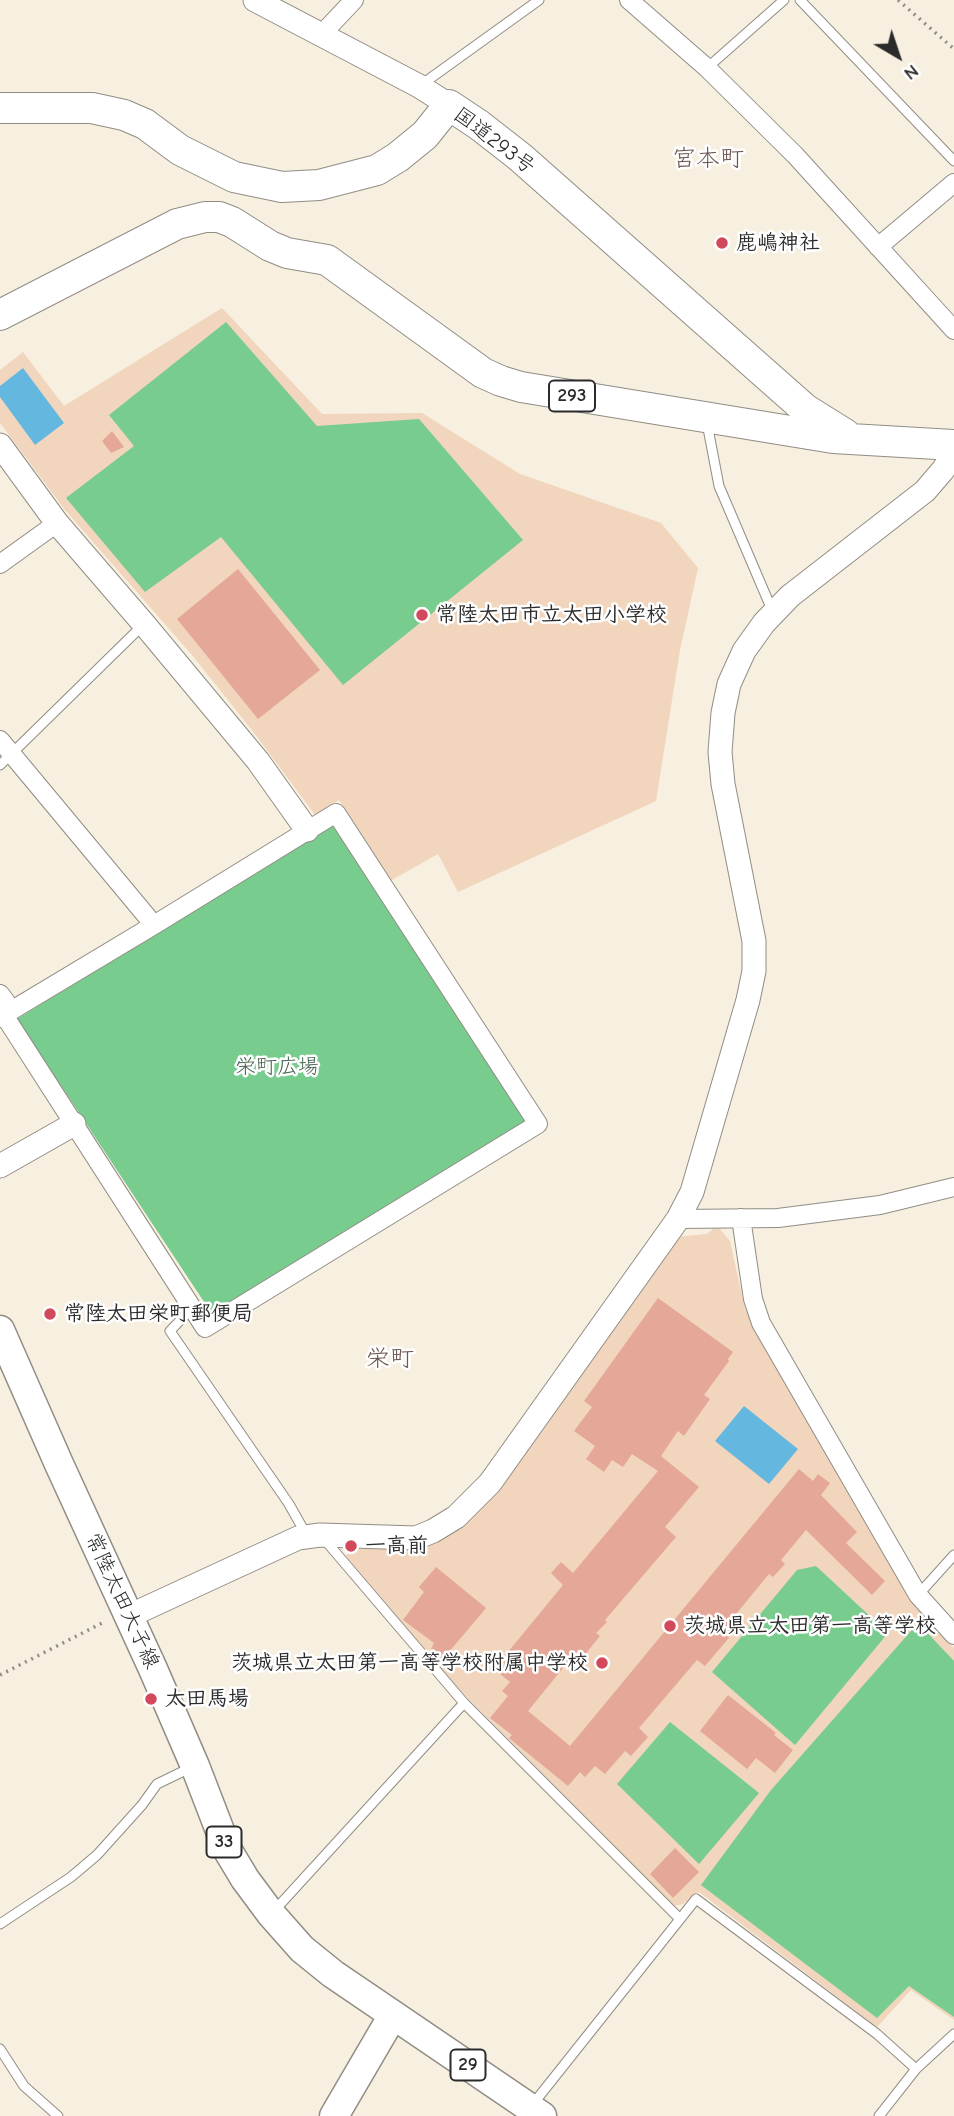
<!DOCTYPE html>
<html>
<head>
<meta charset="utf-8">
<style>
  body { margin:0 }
  #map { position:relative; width:954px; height:2116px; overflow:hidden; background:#f7efdf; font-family:"Comic Neue",sans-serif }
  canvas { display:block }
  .north { position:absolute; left:863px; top:21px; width:70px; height:70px; -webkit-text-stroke:5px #fff; paint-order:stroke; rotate:141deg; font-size:19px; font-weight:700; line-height:28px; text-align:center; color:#2b2b2b }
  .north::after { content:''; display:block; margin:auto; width:24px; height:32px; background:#2b2b2b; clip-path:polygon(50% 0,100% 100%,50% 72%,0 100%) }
</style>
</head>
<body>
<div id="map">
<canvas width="954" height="2116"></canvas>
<div class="north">N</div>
</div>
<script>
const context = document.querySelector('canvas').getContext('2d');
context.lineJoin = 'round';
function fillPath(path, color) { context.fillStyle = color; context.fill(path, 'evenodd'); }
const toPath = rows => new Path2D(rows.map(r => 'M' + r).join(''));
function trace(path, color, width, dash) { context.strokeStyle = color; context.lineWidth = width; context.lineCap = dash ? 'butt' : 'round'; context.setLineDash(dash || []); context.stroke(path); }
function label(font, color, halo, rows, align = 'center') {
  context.font = font + ' "Comic Neue","Klee One",sans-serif'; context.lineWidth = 5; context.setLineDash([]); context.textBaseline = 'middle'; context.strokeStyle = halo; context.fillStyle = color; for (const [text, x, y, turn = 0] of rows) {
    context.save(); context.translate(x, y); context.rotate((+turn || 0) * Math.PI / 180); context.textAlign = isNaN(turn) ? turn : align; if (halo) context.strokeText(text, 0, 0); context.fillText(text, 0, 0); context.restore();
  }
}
fillPath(toPath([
  [222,308,322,414,422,413,520,474,661,523,698,568,680,650,656,801,458,892,438,854,390,881,339,800,315,815,255,734,192,655,65,510,0,423,0,370,23,352,64,406],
  [714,1228,719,1228,730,1241,745,1309,893,1571,916,1604,954,1648,954,2020,911,1990,877,2027,699,1892,683,1904,674,1906,456,1686,346,1556,350,1550,357,1546,422,1549,457,1530,469,1519,676,1237,707,1234]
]), '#f1d5bd');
fillPath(toPath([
  [226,322,317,426,419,419,523,540,343,685,221,537,145,592,66,498,134,446,109,415],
  [334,820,527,1117,524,1125,214,1317,17,1019],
  [816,1566,888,1633,795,1745,712,1672,797,1570],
  [918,1623,954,1661,954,2017,909,1986,877,2018,701,1885,771,1790],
  [670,1722,759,1793,699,1864,617,1784]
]), '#78cc8e');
fillPath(toPath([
  [23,368,64,423,35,445,0,397,0,386],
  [744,1406,798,1449,769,1484,715,1441]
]), '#64b8e0');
fillPath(toPath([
  [112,431,124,447,111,453,102,441],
  [238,569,320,670,258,719,177,619],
  [658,1298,733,1352,728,1359,729,1361,704,1395,710,1399,684,1436,678,1431,661,1456,699,1487,665,1527,676,1537,605,1620,607,1622,596,1633,600,1636,583,1657,576,1652,528,1711,570,1746,799,1469,813,1481,818,1474,830,1483,821,1495,857,1532,846,1543,885,1581,872,1595,806,1530,781,1560,785,1564,773,1577,769,1574,736,1614,744,1620,705,1666,697,1660,639,1728,648,1737,631,1756,625,1751,605,1774,595,1766,585,1777,580,1772,568,1786,509,1738,512,1735,490,1718,508,1696,502,1691,510,1682,494,1669,563,1585,551,1573,561,1562,573,1573,658,1471,632,1454,623,1467,612,1460,604,1472,586,1459,595,1446,574,1431,592,1407,584,1401],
  [436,1567,486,1608,443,1659,431,1649,434,1643,403,1620,424,1592,419,1587],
  [728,1695,776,1733,774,1735,793,1750,775,1773,756,1758,747,1769,700,1731],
  [675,1848,699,1872,673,1898,650,1874]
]), '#e5a898');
const service = toPath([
  [800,0,954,161],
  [707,68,784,0],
  [421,85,539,0],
  [707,423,719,486,772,610],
  [0,765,144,624],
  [192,1308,170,1331,289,1504,307,1536],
  [324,1539,464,1703,679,1918],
  [918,1595,954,1555],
  [274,1911,464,1703],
  [0,1924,71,1877,97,1855,142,1805,157,1784,190,1768],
  [0,2049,24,2086,58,2116],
  [533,2104,696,1899,877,2034,916,2069],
  [879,2116,916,2069,954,2034]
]);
const minor = toPath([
  [629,0,707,68,795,155,954,330],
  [321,35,354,0],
  [878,247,954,183],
  [0,564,57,523],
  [0,740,154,925],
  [0,994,6,1002,4,1015,205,1328,538,1124,336,813,154,925,4,1015,0,1018],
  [741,1218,753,1299,761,1323,918,1595,954,1635],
  [678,1219,778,1218,880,1205,954,1187]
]);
const tertiary = toPath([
  [255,0,419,86,449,105],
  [0,445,57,523,144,624,258,761,307,830],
  [0,1166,74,1124],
  [129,1616,298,1538,320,1535,416,1538,433,1531,456,1517,490,1483,678,1219,692,1192,748,1000,754,971,754,941,723,784,720,752,723,713,729,684,744,651,764,623,790,596,925,491,943,470,954,453]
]);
const primary = toPath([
  [0,1330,59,1464,153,1669,195,1766,227,1849,245,1879,271,1914,302,1949,333,1974,542,2116],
  [334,2116,393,2015]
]);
const trunk = toPath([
  [0,108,92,108,124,115,145,124,180,150,234,177,282,187,319,185,377,170,398,157,425,135,449,105,479,125,520,157,805,409,845,434],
  [0,315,177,224,205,217,219,217,232,222,270,246,287,253,327,260,483,373,501,381,521,387,833,438,954,445]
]);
trace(service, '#918d85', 11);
trace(minor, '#918d85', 20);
trace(tertiary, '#918d85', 25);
trace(primary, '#918d85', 31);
trace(trunk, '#918d85', 32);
trace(toPath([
  [898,0,954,49],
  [0,1675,106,1621]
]), '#918d85', 3.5, [2, 5]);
trace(service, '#fff', 9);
trace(minor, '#fff', 18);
trace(tertiary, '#fff', 23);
trace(primary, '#fff', 28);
trace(trunk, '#fff', 30);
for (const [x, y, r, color] of [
  [722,243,7,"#d1495b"],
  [422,615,7,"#d1495b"],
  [50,1314,7,"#d1495b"],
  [351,1546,7,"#d1495b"],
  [670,1626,7,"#d1495b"],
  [602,1663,7,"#d1495b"],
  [151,1699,7,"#d1495b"]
]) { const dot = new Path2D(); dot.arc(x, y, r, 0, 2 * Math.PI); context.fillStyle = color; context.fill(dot); trace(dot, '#fff', 2.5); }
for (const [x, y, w] of [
  [572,396,46],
  [224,1842,35],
  [468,2065,35]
]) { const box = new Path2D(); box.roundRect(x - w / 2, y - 15.5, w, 31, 5); context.fillStyle = '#fff'; context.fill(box); trace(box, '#2b2b2b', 2); }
label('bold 19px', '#2b2b2b', null, [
  ["293",572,396],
  ["33",224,1842],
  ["29",468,2065]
]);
label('21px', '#2b2b2b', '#fff', [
  ["国道293号",494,141,37],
  ["常陸太田大子線",122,1601,65]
]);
label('bold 21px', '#2b2b2b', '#fff', [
  ["鹿嶋神社",736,243],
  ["常陸太田市立太田小学校",436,615],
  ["常陸太田栄町郵便局",64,1314],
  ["一高前",365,1546],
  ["茨城県立太田第一高等学校",684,1626],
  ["茨城県立太田第一高等学校附属中学校",588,1663,"right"],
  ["太田馬場",165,1699]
], 'left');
label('21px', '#46634e', '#fff', [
  ["栄町広場",277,1067]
]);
label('24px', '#6c5751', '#fff', [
  ["宮本町",708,159],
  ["栄町",390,1359]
]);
</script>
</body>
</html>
